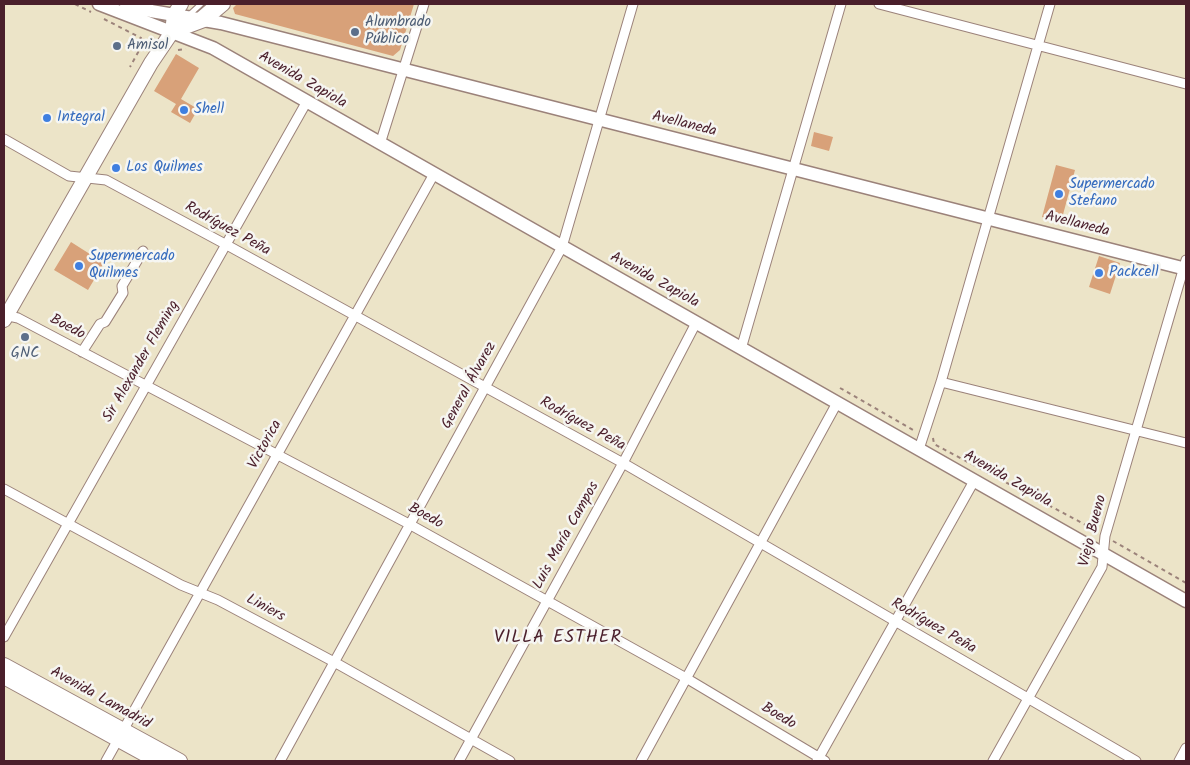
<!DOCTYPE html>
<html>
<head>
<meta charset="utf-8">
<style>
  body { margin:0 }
  #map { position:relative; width:1190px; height:765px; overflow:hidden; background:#ece4c8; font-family:Kalam,sans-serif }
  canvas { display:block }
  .frame { position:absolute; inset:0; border:5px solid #4a1f2b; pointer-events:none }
</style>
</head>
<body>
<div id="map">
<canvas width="1190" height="765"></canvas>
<div class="frame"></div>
</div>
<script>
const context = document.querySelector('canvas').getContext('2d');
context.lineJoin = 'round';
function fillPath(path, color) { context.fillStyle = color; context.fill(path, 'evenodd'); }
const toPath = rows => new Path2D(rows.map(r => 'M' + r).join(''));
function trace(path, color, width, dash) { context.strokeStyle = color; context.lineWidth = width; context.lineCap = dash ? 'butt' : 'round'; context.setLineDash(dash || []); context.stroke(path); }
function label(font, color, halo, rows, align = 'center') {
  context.font = font + ' Kalam,sans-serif'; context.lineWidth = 5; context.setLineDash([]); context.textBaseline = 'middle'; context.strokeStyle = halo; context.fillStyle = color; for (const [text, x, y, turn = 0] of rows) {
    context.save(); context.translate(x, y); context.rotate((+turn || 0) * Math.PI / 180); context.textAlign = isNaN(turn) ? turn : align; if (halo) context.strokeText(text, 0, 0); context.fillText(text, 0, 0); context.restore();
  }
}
fillPath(toPath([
  [237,4,414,4,400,50,393,56,235,14,233,8],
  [176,54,199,68,181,99,198,109,190,123,171,112,176,104,154,91],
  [814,132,833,137,829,151,811,146],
  [1056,165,1075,170,1061,222,1042,217],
  [71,242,104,263,88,290,54,270],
  [1099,256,1120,263,1110,294,1089,287]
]), '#d8a179');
const lane = toPath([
  [189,15,201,4],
  [197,16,211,4]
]);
const street = toPath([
  [879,4,1186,84],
  [4,139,69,176,106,180,225,244,623,463,1136,761],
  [380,144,424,4],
  [4,315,18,318,409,524,686,678,825,761],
  [741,349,841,4],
  [82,352,100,324,105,322,123,293,122,286,143,251],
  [941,382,1186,443],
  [919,449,941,382,1050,4],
  [4,489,181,585,218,600,336,663,510,761],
  [4,637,306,103],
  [106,761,434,174],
  [280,761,562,247,633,4],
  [459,761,623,463,696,323],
  [641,761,837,403],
  [817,761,974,481],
  [993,761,1102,567,1105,536,1186,260],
  [1179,761,1186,748]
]);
const secondary = toPath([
  [99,4,213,48,1186,601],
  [126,4,151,11,221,23,1186,269]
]);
const primary = toPath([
  [172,32,204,20,223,4],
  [4,320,151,63,172,32,174,15,181,4],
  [4,665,180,761],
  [4,677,157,761]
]);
trace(lane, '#9b827a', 7);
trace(street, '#9b827a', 11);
trace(secondary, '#9b827a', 15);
trace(primary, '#9b827a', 16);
trace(toPath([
  [75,4,91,12],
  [104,19,141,38,142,45,130,67],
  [178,50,186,49],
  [840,388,915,431],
  [933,438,934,444,1097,531],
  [1113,541,1186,583]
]), '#9b827a', 2, [4, 4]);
trace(lane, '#fff', 4.5);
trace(street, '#fff', 9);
trace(secondary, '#fff', 12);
trace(primary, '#fff', 14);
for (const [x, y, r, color] of [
  [355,32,5,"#5c6f8a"],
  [117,46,5,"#5c6f8a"],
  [184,110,5,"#3f7fe0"],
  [47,118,5,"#3f7fe0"],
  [116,168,5,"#3f7fe0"],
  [1059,194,5,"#3f7fe0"],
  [79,266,5,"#3f7fe0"],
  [1099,273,5,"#3f7fe0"],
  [25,337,5,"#5c6f8a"]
]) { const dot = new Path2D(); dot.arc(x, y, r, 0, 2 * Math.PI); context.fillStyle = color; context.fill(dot); trace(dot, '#f6f6f2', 2); }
label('15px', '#4e5e75', '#f6f6f2', [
  ["Alumbrado",365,23],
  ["Público",365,40],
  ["Amisol",127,46],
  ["GNC",25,354,"center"]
], 'left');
label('15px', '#4a1f2b', '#f6f6f2', [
  ["Avenida Zapiola",302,81,30],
  ["Avellaneda",684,125,14],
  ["Avellaneda",1077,225,14],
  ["Rodríguez Peña",227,230,29],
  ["Avenida Zapiola",654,281,29],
  ["Boedo",67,328,28],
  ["Sir Alexander Fleming",142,362,-60],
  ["General Álvarez",470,386,-61],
  ["Rodríguez Peña",582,425,29],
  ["Victorica",266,445,-61],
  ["Avenida Zapiola",1007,480,30],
  ["Boedo",425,517,29],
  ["Viejo Bueno",1094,531,-76],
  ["Luis María Campos",567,536,-61],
  ["Liniers",265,609,28],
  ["Rodríguez Peña",933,627,30],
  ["Avenida Lamadrid",100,699,29],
  ["Boedo",778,717,31]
]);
label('15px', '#366cbe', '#f6f6f2', [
  ["Shell",194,110],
  ["Integral",57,118],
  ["Los Quilmes",126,168],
  ["Supermercado",1069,185],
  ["Stefano",1069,202],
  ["Supermercado",89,257],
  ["Quilmes",89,274],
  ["Packcell",1109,273]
], 'left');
context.letterSpacing = '1px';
label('18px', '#4a1f2b', '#f6f6f2', [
  ["VILLA ESTHER",558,639]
]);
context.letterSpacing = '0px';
</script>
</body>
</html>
